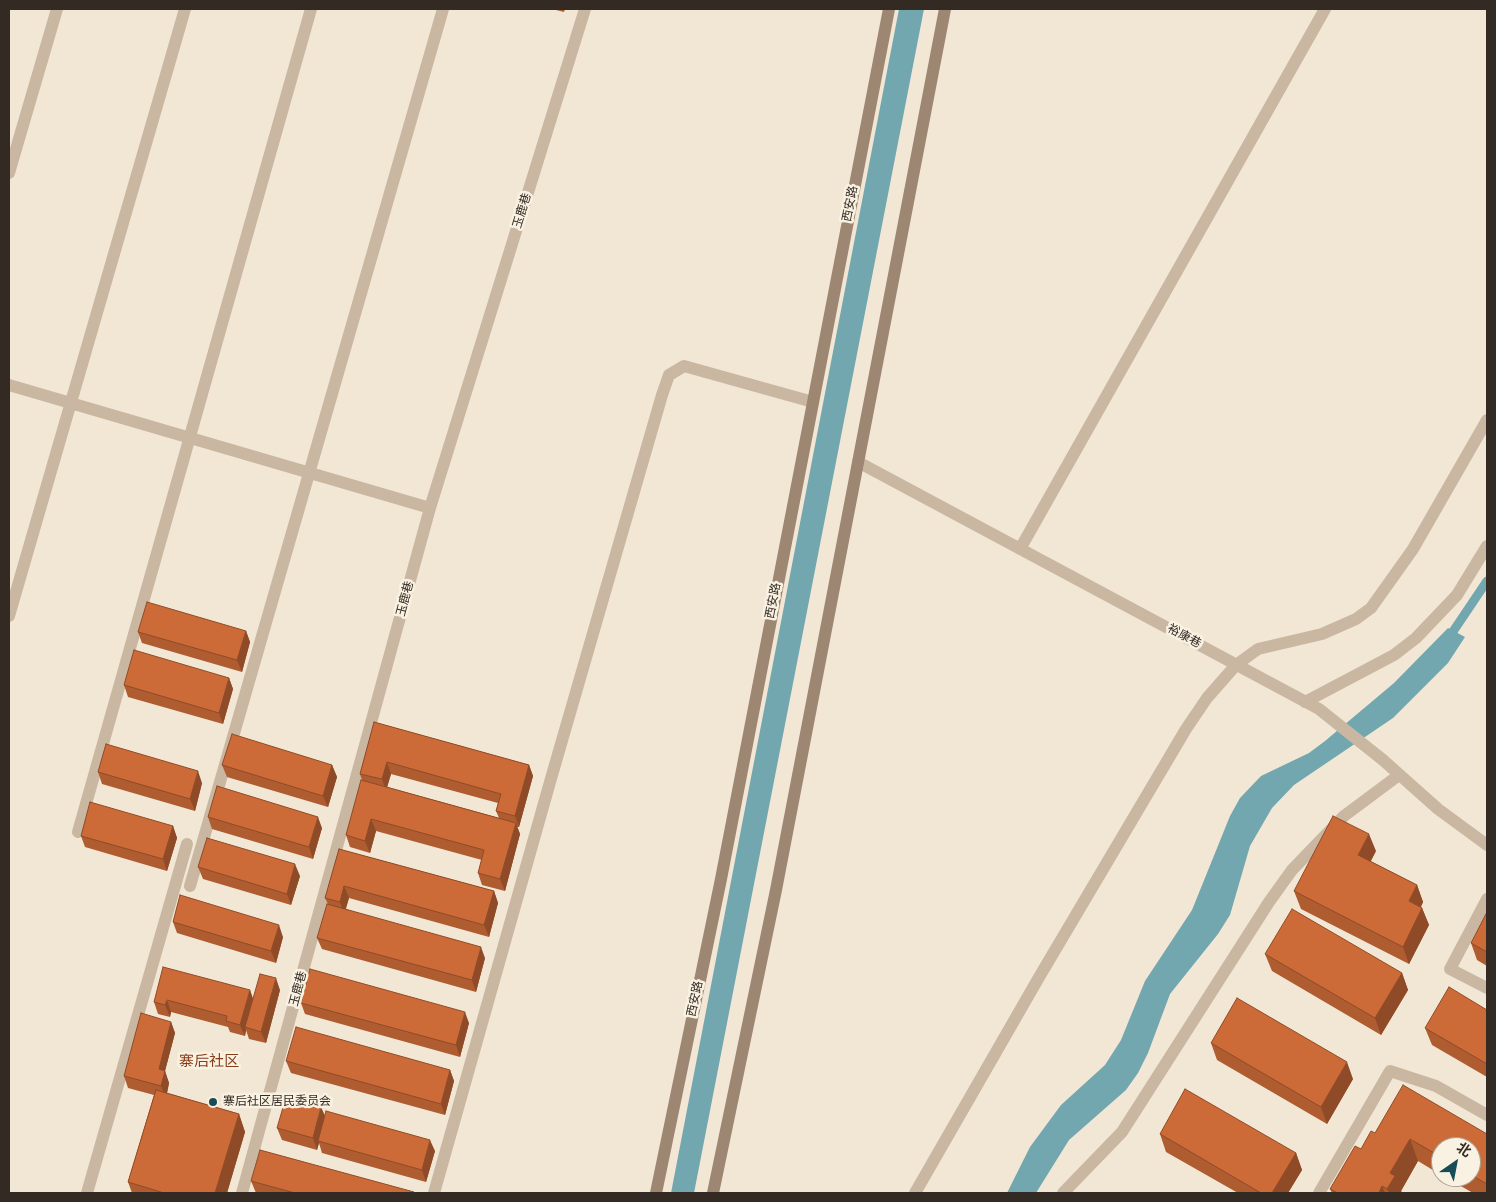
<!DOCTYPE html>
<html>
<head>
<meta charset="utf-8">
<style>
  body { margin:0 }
  #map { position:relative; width:1496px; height:1202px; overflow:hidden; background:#f2e7d5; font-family:"Source Sans 3","Noto Sans SC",sans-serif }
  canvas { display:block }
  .frame { position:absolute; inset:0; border:10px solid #332a24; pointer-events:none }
  .north { position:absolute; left:1431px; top:1137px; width:50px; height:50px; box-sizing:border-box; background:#f9f1e1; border:1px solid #aaa195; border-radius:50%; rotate:33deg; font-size:14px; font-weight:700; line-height:20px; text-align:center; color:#332a24 }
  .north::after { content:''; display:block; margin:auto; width:18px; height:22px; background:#184c56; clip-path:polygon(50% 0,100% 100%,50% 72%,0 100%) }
</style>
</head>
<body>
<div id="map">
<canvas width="1496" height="1202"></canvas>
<div class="frame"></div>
<div class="north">北</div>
</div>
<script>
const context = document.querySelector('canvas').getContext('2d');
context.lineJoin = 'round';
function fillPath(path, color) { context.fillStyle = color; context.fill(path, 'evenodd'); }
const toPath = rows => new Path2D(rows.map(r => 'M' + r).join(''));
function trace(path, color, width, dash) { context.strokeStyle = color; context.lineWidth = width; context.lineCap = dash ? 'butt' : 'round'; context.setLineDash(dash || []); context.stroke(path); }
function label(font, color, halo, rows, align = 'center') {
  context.font = font + ' "Source Sans 3","Noto Sans SC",sans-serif'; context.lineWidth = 5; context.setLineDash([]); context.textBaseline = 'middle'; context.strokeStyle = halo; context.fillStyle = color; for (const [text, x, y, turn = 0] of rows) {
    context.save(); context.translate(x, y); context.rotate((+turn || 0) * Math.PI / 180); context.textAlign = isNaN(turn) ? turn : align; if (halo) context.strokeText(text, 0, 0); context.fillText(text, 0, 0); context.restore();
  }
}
fillPath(toPath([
  [899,9,924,9,694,1193,671,1193],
  [1448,628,1465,637,1448,663,1393,718,1294,785,1272,808,1250,846,1230,915,1218,934,1170,994,1148,1053,1138,1073,1126,1090,1069,1140,1036,1193,1007,1193,1030,1147,1061,1105,1105,1065,1121,1040,1145,981,1192,910,1230,816,1240,798,1261,776,1309,753,1325,741,1394,683]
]), '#72a7b0');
trace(toPath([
  [1448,639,1487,581]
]), '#72a7b0', 9);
trace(toPath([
  [1305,702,1394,655,1416,638,1457,595,1487,546],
  [1487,899,1450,969,1487,988],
  [1319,1193,1390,1071,1436,1086,1487,1115]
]), '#cab7a1', 12);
trace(toPath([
  [9,173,57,9],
  [9,385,430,508],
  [858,462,1319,709,1383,760,1438,809,1487,845],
  [1020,549,1325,9],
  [9,616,185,9],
  [78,832,311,9],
  [190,886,443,9],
  [87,1193,187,844],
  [242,1193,430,508,585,9],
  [434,1193,550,782,662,395,669,375,684,366,813,402],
  [915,1193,1038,979,1186,729,1207,698,1236,665,1258,649,1322,634,1356,619,1371,608,1413,549,1487,420],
  [1063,1193,1122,1132,1269,902,1292,870,1344,816,1399,775]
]), '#cab7a1', 12);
trace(toPath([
  [656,1193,721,879,889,9],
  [713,1193,776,890,945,9]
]), '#9d8672', 12);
fillPath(toPath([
  [552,9,565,9,564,12],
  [246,631,250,642,242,672,142,643,138,632],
  [229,678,233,689,223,724,128,697,124,685],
  [374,722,529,765,533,776,519,827,517,827,520,834,505,891,482,885,478,873,482,860,376,831,370,853,350,847,346,835,362,780,360,774],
  [391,774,498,803,496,811,499,818,387,787],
  [222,765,332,765,337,777,328,807,227,777],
  [98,772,202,783,195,811,102,784],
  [208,817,322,828,313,859,212,829],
  [173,826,177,838,167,871,85,847,81,836],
  [339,849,494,891,498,903,489,937,349,898,346,909,485,958,476,992,322,949,317,938,328,904,325,898],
  [1376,851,1370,861,1417,885,1423,902,1421,907,1422,908,1429,925,1409,964,1301,909,1294,891],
  [198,867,300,876,291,905,203,879],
  [1487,912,1487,966,1477,960,1471,943],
  [173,922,283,937,276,963,177,933],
  [1265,954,1402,973,1408,990,1381,1035,1272,971],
  [250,990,253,999,280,990,266,1043,249,1039,246,1030,245,1036,230,1032,228,1027,171,1012,170,1017,158,1014,154,1002],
  [301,1003,469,1023,460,1057,305,1014],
  [1487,1010,1487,1077,1432,1045,1425,1028],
  [171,1022,175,1033,165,1071,169,1083,167,1093,239,1114,245,1132,227,1193,132,1193,128,1182,154,1095,128,1088,124,1076],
  [1211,1043,1353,1079,1327,1124,1217,1060],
  [286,1061,450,1070,454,1081,445,1115,291,1073],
  [325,1116,435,1151,426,1182,322,1153,319,1143,317,1150,282,1140,277,1128],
  [1375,1133,1487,1134,1487,1193,1473,1193,1445,1177,1471,1177,1471,1147,1441,1147,1441,1175,1418,1161,1401,1191,1402,1193,1332,1193,1330,1189,1361,1149],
  [1160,1134,1296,1153,1302,1170,1288,1193,1238,1193,1166,1152],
  [251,1181,414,1192,414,1193,256,1193]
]), '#af5c30');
fillPath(toPath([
  [246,631,250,642,242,672,237,660],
  [229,678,233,689,223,724,219,713],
  [387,762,391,774,386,791,382,779],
  [332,765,337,777,328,807,323,796],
  [529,765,533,776,519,827,515,816],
  [198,771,202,783,195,811,190,799],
  [318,817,322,828,313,859,309,847],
  [371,819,376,831,370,853,365,841],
  [516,823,520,834,505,891,500,879],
  [173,826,177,838,167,871,163,859],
  [1369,834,1376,851,1365,873,1358,855],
  [295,864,300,876,291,905,287,894],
  [1417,885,1423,902,1415,918,1409,901],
  [344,886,349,898,344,913,340,902],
  [494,891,498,903,489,937,484,925],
  [1422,908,1429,925,1409,964,1403,947],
  [279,925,283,937,276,963,271,951],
  [481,947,485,958,476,992,472,980],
  [1402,973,1408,990,1381,1035,1375,1018],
  [276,978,280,990,266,1043,261,1032],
  [250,990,254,1002,245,1027,246,1030,245,1036,240,1025],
  [167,1000,171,1012,170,1017,165,1005],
  [465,1012,469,1023,460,1057,456,1045],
  [171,1022,175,1033,165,1071,169,1083,166,1098,161,1086,159,1069],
  [1347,1062,1353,1079,1327,1124,1321,1107],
  [450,1070,454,1081,445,1115,441,1104],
  [321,1107,326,1118,318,1141,319,1143,317,1150,313,1138],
  [239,1114,245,1132,227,1193,215,1193],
  [1410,1139,1418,1161,1401,1191,1402,1193,1389,1193,1387,1189,1390,1173],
  [430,1140,435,1151,426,1182,422,1170],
  [1296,1153,1302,1170,1288,1193,1272,1193],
  [1382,1186,1385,1193,1379,1193]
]), '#8f4b27');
const building = toPath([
  [147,602,246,631,237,660,138,632,147,602],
  [134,650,229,678,219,713,124,685,134,650],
  [374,722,529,765,515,816,496,811,501,794,387,762,382,779,360,774,374,722],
  [232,734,332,765,323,796,222,765,232,734],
  [106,744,198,771,190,799,98,772,106,744],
  [361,780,516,823,500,879,478,873,484,850,371,819,365,841,346,835,361,780],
  [217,786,318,817,309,847,208,817,217,786],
  [90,802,173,826,163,859,81,836,90,802],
  [1333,816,1369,834,1358,855,1417,885,1409,901,1422,908,1403,947,1294,891,1333,816],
  [207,838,295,864,287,894,198,867,207,838],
  [339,849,494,891,484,925,344,886,340,902,325,898,339,849],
  [180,895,279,925,271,951,173,922,180,895],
  [327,904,481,947,472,980,317,938,327,904],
  [1292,909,1402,973,1375,1018,1265,954,1292,909],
  [1487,912,1487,952,1471,943,1487,912],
  [163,967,250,990,240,1025,226,1021,227,1016,167,1000,165,1005,154,1002,163,967],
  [310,969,465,1012,456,1045,301,1003,310,969],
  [260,974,276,978,261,1032,245,1027,260,974],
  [1449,987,1487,1010,1487,1064,1425,1028,1449,987],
  [1237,998,1347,1062,1321,1107,1211,1043,1237,998],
  [141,1013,171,1022,159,1069,165,1071,161,1086,124,1076,141,1013],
  [296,1027,450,1070,441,1104,286,1061,296,1027],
  [1403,1085,1487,1134,1487,1184,1471,1175,1471,1147,1441,1147,1441,1157,1410,1139,1390,1173,1395,1176,1387,1189,1382,1186,1379,1193,1335,1193,1336,1192,1330,1189,1355,1146,1361,1149,1371,1131,1375,1133,1403,1085],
  [1185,1089,1296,1153,1272,1193,1261,1193,1160,1134,1185,1089],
  [156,1090,239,1114,215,1193,164,1193,128,1182,156,1090],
  [286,1097,321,1107,313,1138,277,1128,286,1097],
  [326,1111,430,1140,422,1170,318,1141,326,1111],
  [260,1150,414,1192,414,1193,295,1193,251,1181,260,1150]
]);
fillPath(building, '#cc6b38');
trace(building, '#8f4b27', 1);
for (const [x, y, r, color] of [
  [213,1102,5,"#184c56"]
]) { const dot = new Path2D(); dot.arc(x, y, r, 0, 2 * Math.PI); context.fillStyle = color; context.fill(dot); trace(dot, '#f9f1e1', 2); }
label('12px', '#332a24', '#f9f1e1', [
  ["西安路",851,204,-79],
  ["玉鹿巷",523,211,-73],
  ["玉鹿巷",406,599,-75],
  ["西安路",774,601,-79],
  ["裕康巷",1184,637,28],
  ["玉鹿巷",299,989,-75],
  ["西安路",696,999,-78]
]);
label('12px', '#332a24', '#f9f1e1', [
  ["寨后社区居民委员会",223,1102]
], 'left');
label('15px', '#863e19', '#f9f1e1', [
  ["寨后社区",209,1063]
]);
</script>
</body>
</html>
